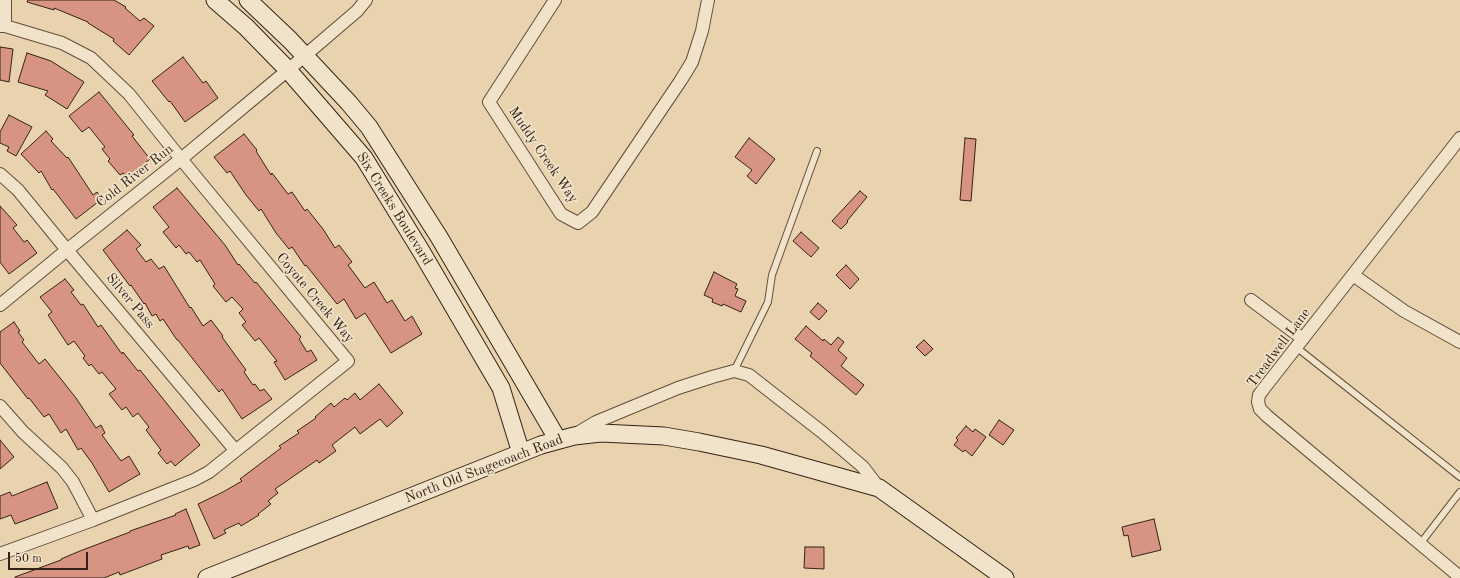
<!DOCTYPE html>
<html>
<head>
<meta charset="utf-8">
<style>
  body { margin:0 }
  #map { position:relative; width:1460px; height:578px; overflow:hidden; background:#e9d3ae; font-family:"Old Standard TT",serif }
  canvas { display:block }
  .scale { position:absolute; left:8px; top:552px; width:80px; height:18px; box-sizing:border-box; border:2px solid #352216; border-top:0; padding-left:5px; font-size:12px; line-height:14px; white-space:nowrap; color:#352216; -webkit-text-stroke:3px #f1e2ca; paint-order:stroke }
</style>
</head>
<body>
<div id="map">
<canvas width="1460" height="578"></canvas>
<div class="scale">50 m</div>
</div>
<script>
const context = document.querySelector('canvas').getContext('2d');
context.lineJoin = 'round';
function fillPath(path, color) { context.fillStyle = color; context.fill(path, 'evenodd'); }
const toPath = rows => new Path2D(rows.map(r => 'M' + r).join(''));
function trace(path, color, width, dash) { context.strokeStyle = color; context.lineWidth = width; context.lineCap = dash ? 'butt' : 'round'; context.setLineDash(dash || []); context.stroke(path); }
function label(font, color, halo, rows, align = 'center') {
  context.font = font + ' "Old Standard TT",serif'; context.lineWidth = 3.5; context.setLineDash([]); context.textBaseline = 'middle'; context.strokeStyle = halo; context.fillStyle = color; for (const [text, x, y, turn = 0] of rows) {
    context.save(); context.translate(x, y); context.rotate((+turn || 0) * Math.PI / 180); context.textAlign = isNaN(turn) ? turn : align; if (halo) context.strokeText(text, 0, 0); context.fillText(text, 0, 0); context.restore();
  }
}
const building = toPath([
  [28,0,114,0,126,7,125,8,140,21,144,18,154,26,129,55,113,41,114,39,88,23,88,22,54,8,54,10,27,2,28,0],
  [0,47,13,49,9,82,0,80,0,47],
  [27,53,51,61,84,82,67,109,45,95,48,91,18,82,27,53],
  [183,57,203,83,206,81,218,98,185,122,170,101,169,102,152,81,183,57],
  [99,92,134,135,132,136,150,159,127,178,123,173,120,175,108,161,110,159,102,149,105,147,89,127,82,132,69,116,99,92],
  [9,115,32,127,16,156,7,151,9,147,0,143,0,132,9,115],
  [46,131,53,139,51,141,67,158,68,157,93,195,97,192,102,199,76,219,53,189,52,190,41,171,39,173,21,154,46,131],
  [244,134,257,150,256,151,271,175,272,173,288,194,292,192,305,211,307,209,323,229,335,248,339,245,352,262,348,265,365,288,374,282,387,303,392,300,405,321,412,316,422,334,391,353,365,313,356,319,344,299,337,304,306,265,305,266,292,247,289,249,276,233,261,209,259,211,246,195,230,171,227,173,214,157,244,134],
  [749,138,775,159,756,184,747,176,752,170,735,157,749,138],
  [965,138,976,139,971,201,960,200,965,138],
  [177,188,225,245,238,265,239,264,255,283,256,282,288,321,301,337,299,339,307,352,311,350,317,360,285,380,274,362,277,361,259,338,255,341,242,325,246,322,239,313,243,309,232,297,226,302,213,286,215,284,200,260,197,262,189,252,186,254,179,245,176,248,163,232,169,227,153,207,177,188],
  [860,191,867,197,847,221,848,222,841,229,832,221,860,191],
  [0,206,17,225,13,228,24,242,27,240,37,253,9,274,0,262,0,206],
  [127,230,141,245,136,249,146,262,151,259,159,269,164,266,190,308,191,307,203,326,211,320,223,336,222,337,246,370,244,372,253,385,255,384,260,391,264,389,272,399,242,419,222,389,219,392,196,363,178,340,177,340,163,319,160,321,156,314,152,316,145,303,144,304,131,285,130,286,103,250,127,230],
  [801,232,819,248,811,257,793,241,801,232],
  [846,265,859,279,850,289,836,275,846,265],
  [714,272,737,284,735,288,738,289,735,296,746,301,741,312,723,304,722,306,712,302,713,299,704,295,714,272],
  [65,279,74,290,71,292,81,305,83,304,98,327,101,325,122,354,123,352,138,371,140,370,200,445,175,466,171,461,167,464,158,453,161,450,146,430,149,427,138,413,133,417,126,407,122,410,109,394,116,389,102,372,99,374,91,364,89,366,83,358,85,356,74,341,68,345,48,315,52,312,40,297,65,279],
  [818,303,827,311,819,320,810,312,818,303],
  [14,322,20,331,18,332,24,340,22,342,39,364,45,359,76,398,96,428,101,425,105,433,102,435,121,461,129,456,140,474,109,492,92,463,81,448,78,450,66,429,61,433,49,414,44,417,29,398,28,399,0,363,0,332,14,322],
  [806,326,823,341,824,339,831,345,838,337,844,342,838,350,847,358,841,366,864,385,856,395,810,356,812,353,795,339,806,326],
  [924,340,933,349,925,356,916,347,924,340],
  [379,384,403,413,387,427,380,419,360,434,355,427,332,445,336,451,319,463,317,460,275,489,278,493,268,501,271,504,258,514,259,515,241,526,239,523,224,530,226,533,214,539,198,504,223,492,242,481,240,479,281,448,279,446,299,433,297,431,316,418,315,417,331,403,334,407,345,398,347,400,355,393,360,400,379,384],
  [999,420,1014,430,1003,445,989,435,999,420],
  [966,426,973,432,975,429,986,437,972,456,965,450,963,452,954,445,958,440,956,438,966,426],
  [0,440,14,457,0,469,0,440],
  [47,482,58,508,15,524,11,515,0,519,0,496,10,492,12,496,47,482],
  [186,509,200,545,189,549,188,546,161,555,162,559,120,575,119,572,104,578,15,578,15,577,61,560,61,559,80,551,130,532,130,531,176,515,175,514,186,509],
  [1154,519,1161,550,1132,557,1128,535,1124,536,1122,527,1154,519],
  [805,547,824,547,824,569,804,568,805,547]
]);
fillPath(building, '#d79483');
trace(building, '#352216', 1);
const lane = toPath([
  [1296,347,1460,477],
  [734,371,768,302,772,275,817,151],
  [1420,544,1460,492]
]);
const street = toPath([
  [5,0,5,26],
  [555,0,489,102,561,214,578,223,592,212,681,80,692,62,702,31,708,0],
  [0,26,5,26,62,43,91,58,129,94,181,159,348,361,209,472,194,480,93,520,0,554],
  [1460,138,1265,387,1259,395,1258,402,1260,409,1267,416,1460,577],
  [0,174,18,190,67,250,235,450],
  [1353,275,1404,311,1460,342],
  [1251,300,1303,339],
  [0,305,67,250,181,159,288,70,357,11,366,0],
  [0,406,23,432,62,468,73,482,93,520],
  [576,434,596,422,678,388,712,377,734,371,749,375,822,432,863,467,879,488]
]);
const secondary = toPath([
  [215,0,246,27,288,70,364,158,421,251,501,388,521,453],
  [248,0,290,40,349,103,369,127,439,237,558,440],
  [207,578,541,445,574,436,601,433,664,436,699,442,761,455,879,488,1005,578]
]);
trace(lane, '#624e3c', 8);
trace(street, '#624e3c', 14);
trace(secondary, '#352216', 19);
trace(lane, '#f1e2ca', 6);
trace(street, '#f1e2ca', 12);
trace(secondary, '#f1e2ca', 17);
label('14px', '#352216', '#f1e2ca', [
  ["Muddy Creek Way",543,155,56],
  ["Cold River Run",135,176,-38],
  ["Six Creeks Boulevard",394,209,58],
  ["Coyote Creek Way",315,298,50],
  ["Silver Pass",130,301,50],
  ["Treadwell Lane",1279,348,-53],
  ["North Old Stagecoach Road",484,469,-21]
]);
</script>
</body>
</html>
